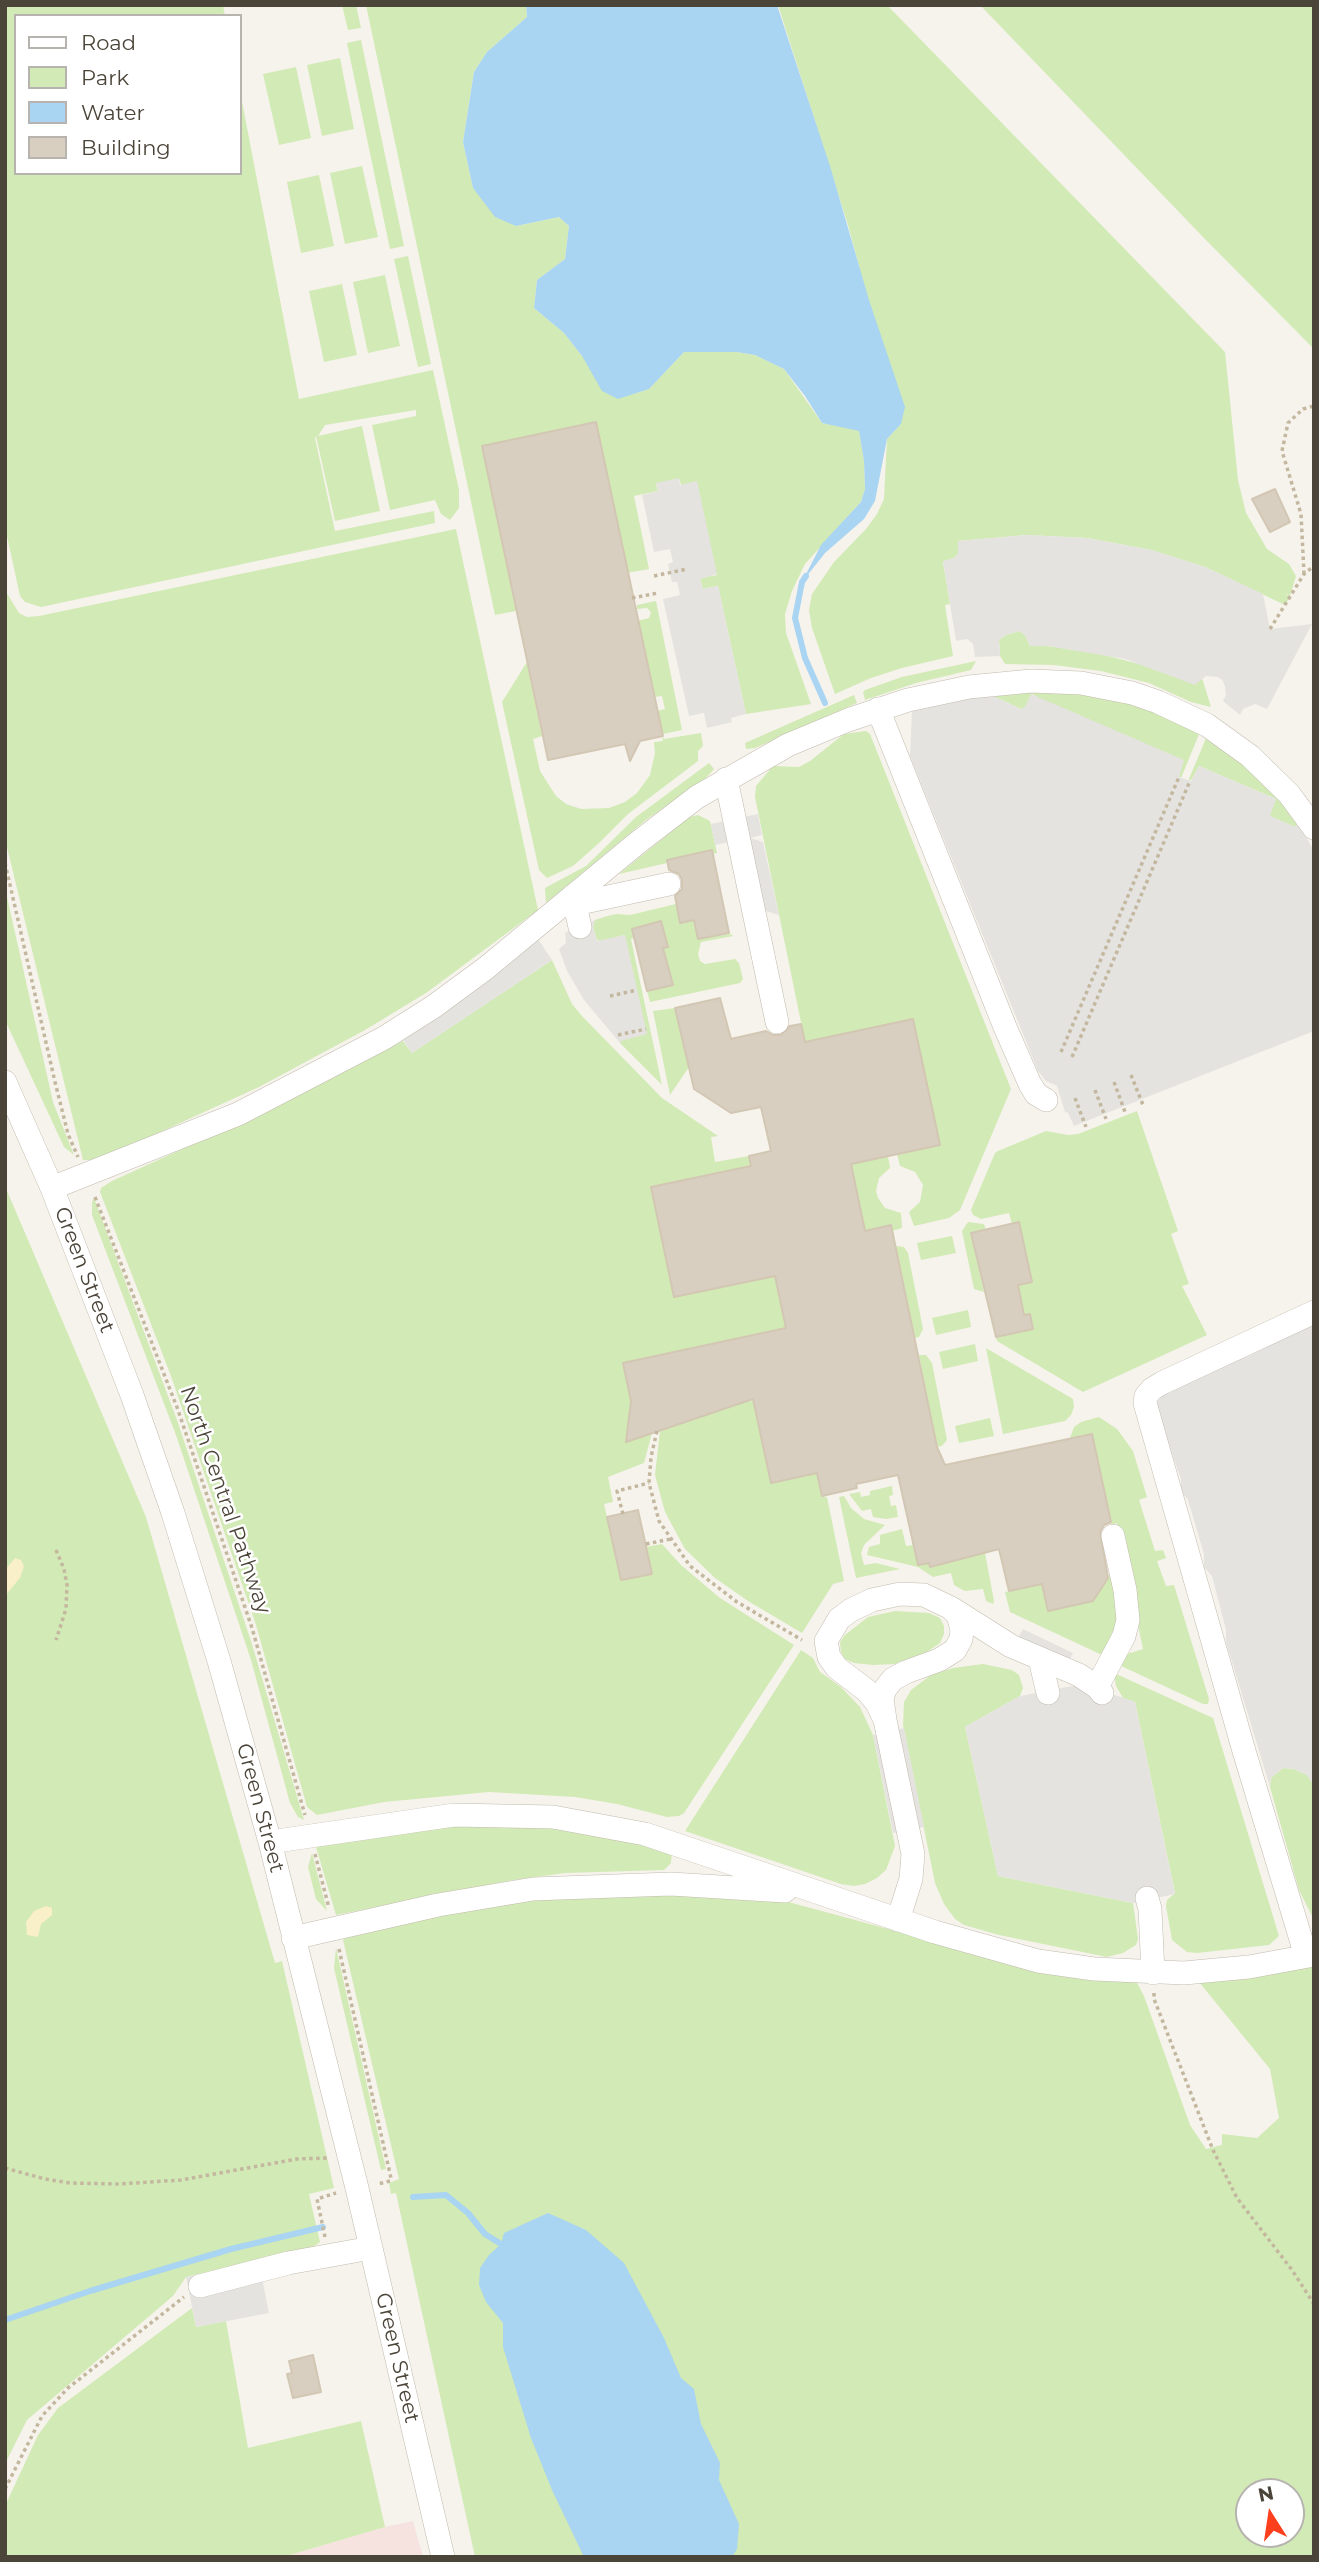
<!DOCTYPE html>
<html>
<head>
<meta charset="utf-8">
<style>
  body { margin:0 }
  #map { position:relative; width:1319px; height:2562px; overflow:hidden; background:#f6f3ec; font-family:Montserrat,sans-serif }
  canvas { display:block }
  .frame { position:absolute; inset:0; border:7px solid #4b4439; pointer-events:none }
  .legend { position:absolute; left:14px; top:14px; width:228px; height:161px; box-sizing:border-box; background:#fff; border:2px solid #b7b4b0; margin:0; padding:9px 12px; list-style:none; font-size:21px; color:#4b4439 }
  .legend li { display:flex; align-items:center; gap:14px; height:35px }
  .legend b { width:35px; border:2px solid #b7b4b0 }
  .north { position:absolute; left:1235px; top:2478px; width:70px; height:70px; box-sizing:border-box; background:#fff; border:2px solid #b7b4b0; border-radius:50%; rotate:348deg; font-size:19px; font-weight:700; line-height:28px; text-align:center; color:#4b4439 }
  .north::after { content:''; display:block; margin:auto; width:24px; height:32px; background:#fc3f1d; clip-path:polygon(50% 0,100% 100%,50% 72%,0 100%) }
</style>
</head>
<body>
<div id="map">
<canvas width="1319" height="2562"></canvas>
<div class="frame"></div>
<ul class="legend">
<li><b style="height:9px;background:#fff"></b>Road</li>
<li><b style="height:19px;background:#d2eab5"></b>Park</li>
<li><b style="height:19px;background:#a9d4f2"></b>Water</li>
<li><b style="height:19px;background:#d8cfc1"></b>Building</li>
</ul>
<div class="north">N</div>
</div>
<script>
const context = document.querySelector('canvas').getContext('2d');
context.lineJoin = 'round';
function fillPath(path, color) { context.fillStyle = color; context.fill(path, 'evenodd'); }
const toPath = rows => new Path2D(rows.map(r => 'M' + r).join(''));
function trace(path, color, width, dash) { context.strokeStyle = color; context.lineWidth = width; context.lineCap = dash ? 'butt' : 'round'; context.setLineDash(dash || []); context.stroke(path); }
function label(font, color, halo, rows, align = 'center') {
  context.font = font + ' Montserrat,sans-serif'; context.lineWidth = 5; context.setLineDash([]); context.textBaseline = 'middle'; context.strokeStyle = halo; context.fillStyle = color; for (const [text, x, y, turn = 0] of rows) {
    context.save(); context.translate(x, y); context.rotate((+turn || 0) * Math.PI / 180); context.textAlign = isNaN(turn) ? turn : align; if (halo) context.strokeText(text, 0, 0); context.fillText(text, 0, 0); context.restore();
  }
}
fillPath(toPath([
  [413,2521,423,2557,283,2557,385,2527]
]), '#f6e3e0');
fillPath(toPath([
  [5,5,223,5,225,16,16,16,16,173,240,173,240,91,299,399,433,370,459,490,459,508,450,520,441,514,435,500,390,510,372,425,416,416,416,410,325,425,318,436,362,426,380,511,335,521,316,436,315,438,335,531,434,511,435,523,41,607,25,602,20,596,5,527],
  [342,5,356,5,361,28,348,30],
  [366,5,526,5,527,17,487,52,474,72,463,142,473,188,516,226,559,217,569,226,565,259,537,280,534,308,564,333,582,356,636,393,649,389,684,352,737,352,755,355,784,369,822,423,859,430,864,461,865,489,861,502,805,564,792,591,785,614,786,633,811,704,746,714,718,586,703,589,700,578,717,575,679,479,656,484,658,491,634,496,649,569,627,573,596,422,482,446,516,611,495,615],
  [778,5,887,5,1225,352,1238,480,1246,513,1267,549,1289,564,1296,576,1290,596,1284,592,1290,597,1285,605,1205,567,1151,550,1087,538,1027,535,958,541,958,554,954,558,943,562,950,604,945,605,953,656,902,668,871,678,835,694,812,628,809,610,812,594,834,562,866,529,877,514,884,499,887,439,901,424,848,225],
  [980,5,1314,5,1314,349,1203,237],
  [361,40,404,246,390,249,347,43],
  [340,58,354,129,322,136,307,65],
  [296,67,311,138,279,145,263,74],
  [362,166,378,237,345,244,330,173],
  [319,175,334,246,301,253,287,182],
  [408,256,431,364,418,367,394,259],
  [385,275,400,346,368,353,353,282],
  [342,284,357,355,324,362,309,291],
  [456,529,538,910,426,993,365,1030,259,1087,99,1160,83,1160,5,839,5,590,19,613,27,617,39,616],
  [656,601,682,730,663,734,657,711,665,709,662,696,654,697,637,621,649,618,651,612,647,608,637,609,637,605],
  [1019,631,1025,635,1030,646,1048,646,1101,654,1199,680,1202,678,1211,707,1191,702,1149,683,1101,671,1054,665,1005,664,1000,656,999,640,1006,635],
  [976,661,971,670,916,683,865,700,863,692,865,690,902,677],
  [527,662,542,736,533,739,540,771,556,796,566,804,581,809,609,808,625,802,637,793,650,775,655,753,654,742,663,741,662,736,664,739,701,733,703,746,698,751,698,761,628,814,599,843,573,866,547,878,539,870,502,702],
  [1030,686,1133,702,1200,732,1181,778,1032,694,1025,708,1021,709,991,695],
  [854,695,857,703,755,748,746,749,745,743],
  [866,731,870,734,1011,1089,960,1210,949,1218,914,1226,909,1212,920,1202,923,1185,915,1172,900,1166,897,1154,940,1145,805,1042,755,797,756,786,773,766,799,767,810,761,844,734],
  [1207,736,1261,777,1298,823,1295,827,1269,816,1276,799,1199,766,1192,779,1188,781],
  [709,763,714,769,706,778,646,820,546,903,545,888,586,866,636,817],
  [698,815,710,821,717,853,713,854,711,851,667,860,667,863,619,874,689,817],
  [5,888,53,1102,74,1155,64,1147,5,1020],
  [676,904,680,923,694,920,698,939,731,934,733,936,701,942,698,954,700,961,705,964,735,959,739,963,743,979,740,983,650,1002,647,991,673,984,663,948,668,946,661,921,632,929,634,938,631,939,662,1085,620,1043,625,935,601,941,597,940,593,927,595,920,604,917,616,914,630,915],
  [552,960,572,1004,582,1016,662,1098,718,1136,711,1137,715,1162,749,1156,751,1166,651,1188,674,1297,775,1276,793,1361,767,1332,623,1363,631,1401,626,1441,652,1433,644,1463,608,1477,613,1502,604,1504,621,1580,652,1574,646,1547,662,1544,681,1565,720,1598,794,1645,684,1813,679,1816,667,1817,617,1804,575,1797,489,1792,384,1802,317,1815,307,1807,256,1625,171,1376,100,1192,101,1188,112,1181,268,1110,403,1041,412,1053],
  [675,1008,689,1067,670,1095,653,1011],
  [1137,1111,1178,1231,1171,1234,1189,1284,1182,1286,1207,1335,1083,1392,997,1341,996,1337,1033,1329,1030,1314,1024,1315,1018,1285,1012,1224,1009,1213,981,1219,973,1215,971,1210,995,1153,998,1151,1046,1131,1068,1135,1078,1134],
  [888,1156,890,1168,879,1178,876,1191,878,1198,885,1208,901,1213,902,1228,892,1231,861,1232,862,1218,855,1184,848,1165],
  [5,1186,146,1517,275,1963,282,1961,334,2188,309,2194,320,2242,313,2247,186,2277,173,2296,27,2420,5,2464],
  [94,1198,177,1420,252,1644,304,1820,298,1817,290,1803,251,1660,176,1435,92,1215,92,1202],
  [968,1222,984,1224,986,1230,971,1233,984,1292,974,1289,962,1231],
  [952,1236,956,1253,921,1260,917,1243],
  [896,1246,904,1247,908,1253,923,1329,919,1337,915,1338],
  [968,1310,971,1327,936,1335,932,1318],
  [975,1344,978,1361,943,1369,939,1352],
  [986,1348,1073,1399,1074,1407,1071,1415,1065,1421,1003,1434],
  [919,1355,926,1355,932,1363,947,1440,942,1446,937,1447],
  [773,1397,755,1409,771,1483,817,1473,822,1496,827,1497,844,1581,833,1584,802,1633,748,1601,715,1578,685,1549,665,1512,655,1475,660,1430,740,1403],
  [1099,1417,1117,1429,1133,1451,1147,1497,1139,1500,1155,1551,1163,1550,1166,1558,1157,1561,1166,1586,1174,1585,1209,1699,1208,1704,1203,1704,1119,1665,1124,1655,1143,1649,1117,1523,1111,1525,1092,1434,1070,1438,1074,1427,1081,1422],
  [990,1418,994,1436,959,1443,955,1426],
  [892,1486,893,1495,889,1496,891,1506,896,1505,898,1517,886,1519,873,1517,871,1509,862,1511,849,1494,860,1492,861,1497,870,1495,870,1491],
  [844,1496,851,1508,864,1519,885,1525,864,1545,861,1553,864,1565,876,1563,900,1569,856,1578,839,1497],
  [902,1529,906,1546,913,1545,918,1565,929,1563,931,1567,985,1553,994,1601,993,1604,986,1601,983,1589,965,1591,954,1585,951,1573,933,1577,918,1567,867,1555,869,1547,880,1544,880,1535],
  [1114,1569,1120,1599,1116,1625,1102,1655,1010,1612,1005,1592,1042,1584,1048,1611,1093,1601],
  [895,1611,929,1613,940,1618,944,1626,944,1634,940,1643,927,1652,895,1664,873,1665,854,1663,845,1659,841,1652,840,1642,845,1635,868,1617],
  [801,1650,813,1658,820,1672,841,1687,860,1707,873,1735,895,1846,886,1870,877,1878,865,1884,854,1886,841,1884,685,1831],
  [983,1664,1012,1670,1019,1675,1023,1688,1020,1696,965,1727,998,1876,1133,1903,1138,1939,1136,1945,1123,1953,1107,1957,999,1935,964,1925,955,1919,944,1904,935,1883,903,1725,904,1702,911,1690,931,1675,953,1668],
  [1114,1673,1213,1718,1279,1936,1269,1945,1197,1953,1187,1952,1172,1940,1166,1906,1167,1900,1175,1893,1135,1702,1123,1698,1116,1686],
  [1283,1768,1294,1769,1307,1775,1314,1785,1314,1920,1299,1890,1270,1787,1271,1778],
  [556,1824,672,1851,671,1863,664,1870,565,1873,513,1880,336,1915,316,1847,325,1842,396,1827],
  [312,1853,327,1911,316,1899,308,1867],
  [649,1888,781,1900,925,1939,1135,1979,1144,1996,1190,2125,1206,2149,1222,2145,1222,2134,1257,2138,1279,2118,1270,2069,1199,1982,1314,1963,1314,2557,475,2557,396,2193,391,2194,389,2183,399,2179,343,1940,352,1932,527,1897],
  [1249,2492,1291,2492,1291,2534,1249,2534],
  [336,1948,386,2169,381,2170,334,1968],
  [192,2308,196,2327,226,2321,248,2448,361,2421,385,2527,283,2557,5,2557,5,2506,38,2435,58,2408]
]), '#d2eab5');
fillPath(toPath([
  [15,1558,21,1560,24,1566,20,1578,5,1596,5,1570],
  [46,1906,52,1908,52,1915,41,1924,38,1937,27,1935,26,1922,34,1911]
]), '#f9efc9');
fillPath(toPath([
  [679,478,680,485,697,481,717,574,700,579,703,589,718,586,746,714,731,718,732,722,707,728,704,713,689,716,663,599,680,595,677,582,672,582,668,564,673,562,670,549,654,552,642,495,658,491,656,483],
  [1027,535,1087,538,1151,550,1205,567,1263,594,1270,629,1312,624,1267,709,1255,704,1243,709,1240,715,1223,701,1226,695,1225,687,1223,681,1218,677,1206,676,1195,685,1125,659,1048,646,1030,646,1025,635,1019,631,1006,635,999,640,1000,656,975,657,973,644,967,639,956,641,943,561,954,558,958,554,958,541],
  [1031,694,1184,760,1179,777,1191,781,1199,766,1276,799,1270,816,1295,827,1298,823,1314,851,1314,1031,1074,1126,1068,1113,1065,1112,1057,1086,1046,1081,1038,1071,910,756,912,711,927,704,991,695,1021,709,1025,707],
  [758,814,762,835,750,838,763,842,779,915,752,907,738,840,715,845,711,824],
  [595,920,593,927,597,941,625,935,647,1034,621,1041,620,1043,584,1000,567,971,559,949,566,943,565,933],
  [532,930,552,960,412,1053,397,1031],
  [1314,1323,1314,1785,1307,1775,1294,1769,1283,1768,1271,1778,1270,1787,1226,1642,1226,1630,1212,1576,1204,1567,1204,1554,1188,1500,1181,1491,1181,1479,1156,1409,1157,1403,1164,1393,1235,1360,1247,1357],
  [1023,1629,1073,1653,1065,1669,1013,1647],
  [1083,1684,1135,1702,1175,1894,1133,1903,998,1876,965,1727,1020,1696],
  [904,1728,924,1827,893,1833,873,1735],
  [259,2263,269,2313,196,2327,186,2277]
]), '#e5e3e0');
fillPath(toPath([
  [526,5,777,5,830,166,869,300,905,407,901,424,887,439,875,501,864,519,825,553,802,582,821,545,861,502,865,489,864,461,859,431,822,423,805,396,784,369,755,355,737,352,684,352,649,389,618,399,602,391,582,356,564,333,534,308,537,280,565,259,569,226,559,217,516,226,495,217,473,188,463,142,474,72,487,52,527,17],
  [548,2213,586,2230,624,2263,664,2338,681,2378,694,2389,701,2424,720,2463,719,2480,739,2524,737,2549,732,2557,584,2557,552,2490,531,2438,503,2347,503,2323,486,2302,479,2285,480,2268,489,2255,501,2244,504,2233]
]), '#a9d4f2');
trace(toPath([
  [806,576,802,582,795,618,805,658,825,703],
  [413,2197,446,2195,468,2213,485,2234,501,2244],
  [5,2320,90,2291,231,2249,323,2227]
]), '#a9d4f2', 6);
const building = toPath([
  [596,422,663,736,640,741,630,761,625,744,548,760,482,446,596,422],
  [1275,489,1290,522,1270,532,1252,499,1275,489],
  [712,850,729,933,698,939,694,920,680,923,675,896,682,889,682,880,679,874,669,870,667,860,712,850],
  [661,921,668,947,663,948,673,985,647,991,632,929,661,921],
  [720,998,731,1039,766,1031,773,1035,781,1035,790,1026,801,1024,805,1042,913,1019,940,1145,851,1164,865,1231,891,1225,937,1447,945,1465,1092,1434,1111,1522,1104,1525,1100,1532,1108,1578,1093,1601,1048,1611,1042,1584,1009,1591,999,1549,930,1567,929,1563,918,1565,898,1475,856,1484,857,1488,822,1496,817,1473,771,1483,753,1399,626,1442,631,1401,623,1363,786,1328,775,1276,674,1297,651,1187,751,1166,749,1156,771,1151,761,1107,731,1113,694,1089,675,1008,720,998],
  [1019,1222,1032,1282,1018,1285,1024,1315,1030,1314,1033,1329,996,1337,971,1233,1019,1222],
  [638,1510,652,1574,621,1580,607,1517,638,1510],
  [313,2355,321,2392,293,2398,287,2374,292,2373,289,2361,313,2355]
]);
fillPath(building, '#d8cfc1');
trace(building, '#d3c7b4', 2);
const minor = toPath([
  [878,709,1005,1027,1030,1084,1036,1094,1046,1100],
  [726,779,777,1022],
  [573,896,580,927],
  [575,904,669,884],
  [5,1082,52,1188,132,1395,173,1513,219,1661,270,1842,357,2188,443,2557],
  [52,1188,238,1114,384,1038,433,1007,486,968,636,844,697,797,788,745,848,720,908,700,969,687,1031,681,1081,683,1132,693,1158,702,1207,725,1250,756,1289,794,1314,828],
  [1040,1659,1048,1693],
  [1097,1687,1124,1636,1128,1620,1125,1590,1113,1536],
  [885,1720,877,1703,866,1690,837,1668,829,1657,826,1641,839,1619,851,1610,872,1600,900,1594,924,1595,951,1608,1011,1646,1079,1675,1097,1687,1102,1693],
  [270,1842,454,1815,553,1817,645,1834,935,1932,1038,1961,1094,1969,1184,1973,1249,1967,1314,1955],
  [1147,1898,1150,1909,1153,1973],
  [898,1920,911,1879,913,1854,885,1720,882,1699,885,1689,893,1679,906,1672,939,1660,955,1650,961,1639,962,1630,958,1615,951,1608],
  [293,1938,438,1905,533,1889,671,1884,785,1891],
  [1306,1956,1244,1751,1145,1403,1146,1396,1152,1389,1162,1383,1314,1312],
  [200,2286,288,2263,371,2248]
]);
trace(minor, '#c2bbae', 24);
trace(toPath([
  [1304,574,1301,514,1282,451,1288,423,1303,409,1314,406],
  [654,576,687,569],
  [632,598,658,593],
  [1270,629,1304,574,1314,566],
  [5,863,55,1082,68,1134,78,1157],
  [610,996,637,990],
  [618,1035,646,1029],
  [1061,1052,1179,777],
  [1072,1057,1190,781],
  [1131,1075,1143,1105],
  [1114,1082,1125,1112],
  [1095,1090,1106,1119],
  [1075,1098,1086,1127],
  [95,1197,178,1410,252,1628,305,1815],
  [657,1431,651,1457,649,1483,659,1521,690,1566,737,1602,802,1640],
  [623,1514,617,1491,649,1483],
  [646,1544,671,1539],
  [56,1550,64,1569,67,1585,66,1609,56,1640],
  [315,1854,329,1908],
  [339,1949,391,2178,390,2181,378,2184],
  [1154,1993,1154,1999,1213,2150,1237,2198,1292,2270,1314,2304],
  [5,2168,45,2179,70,2183,119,2184,181,2180,297,2159,328,2158],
  [325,2237,317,2199,336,2193],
  [5,2489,42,2416,68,2388,184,2297]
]), '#c4b79f', 3.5, [3.5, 3.5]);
trace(minor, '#fff', 23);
label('21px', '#4b4439', '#fff', [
  ["Green Street",84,1270,69],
  ["North Central Pathway",225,1500,71],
  ["Green Street",260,1808,75],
  ["Green Street",397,2358,77]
]);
</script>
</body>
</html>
